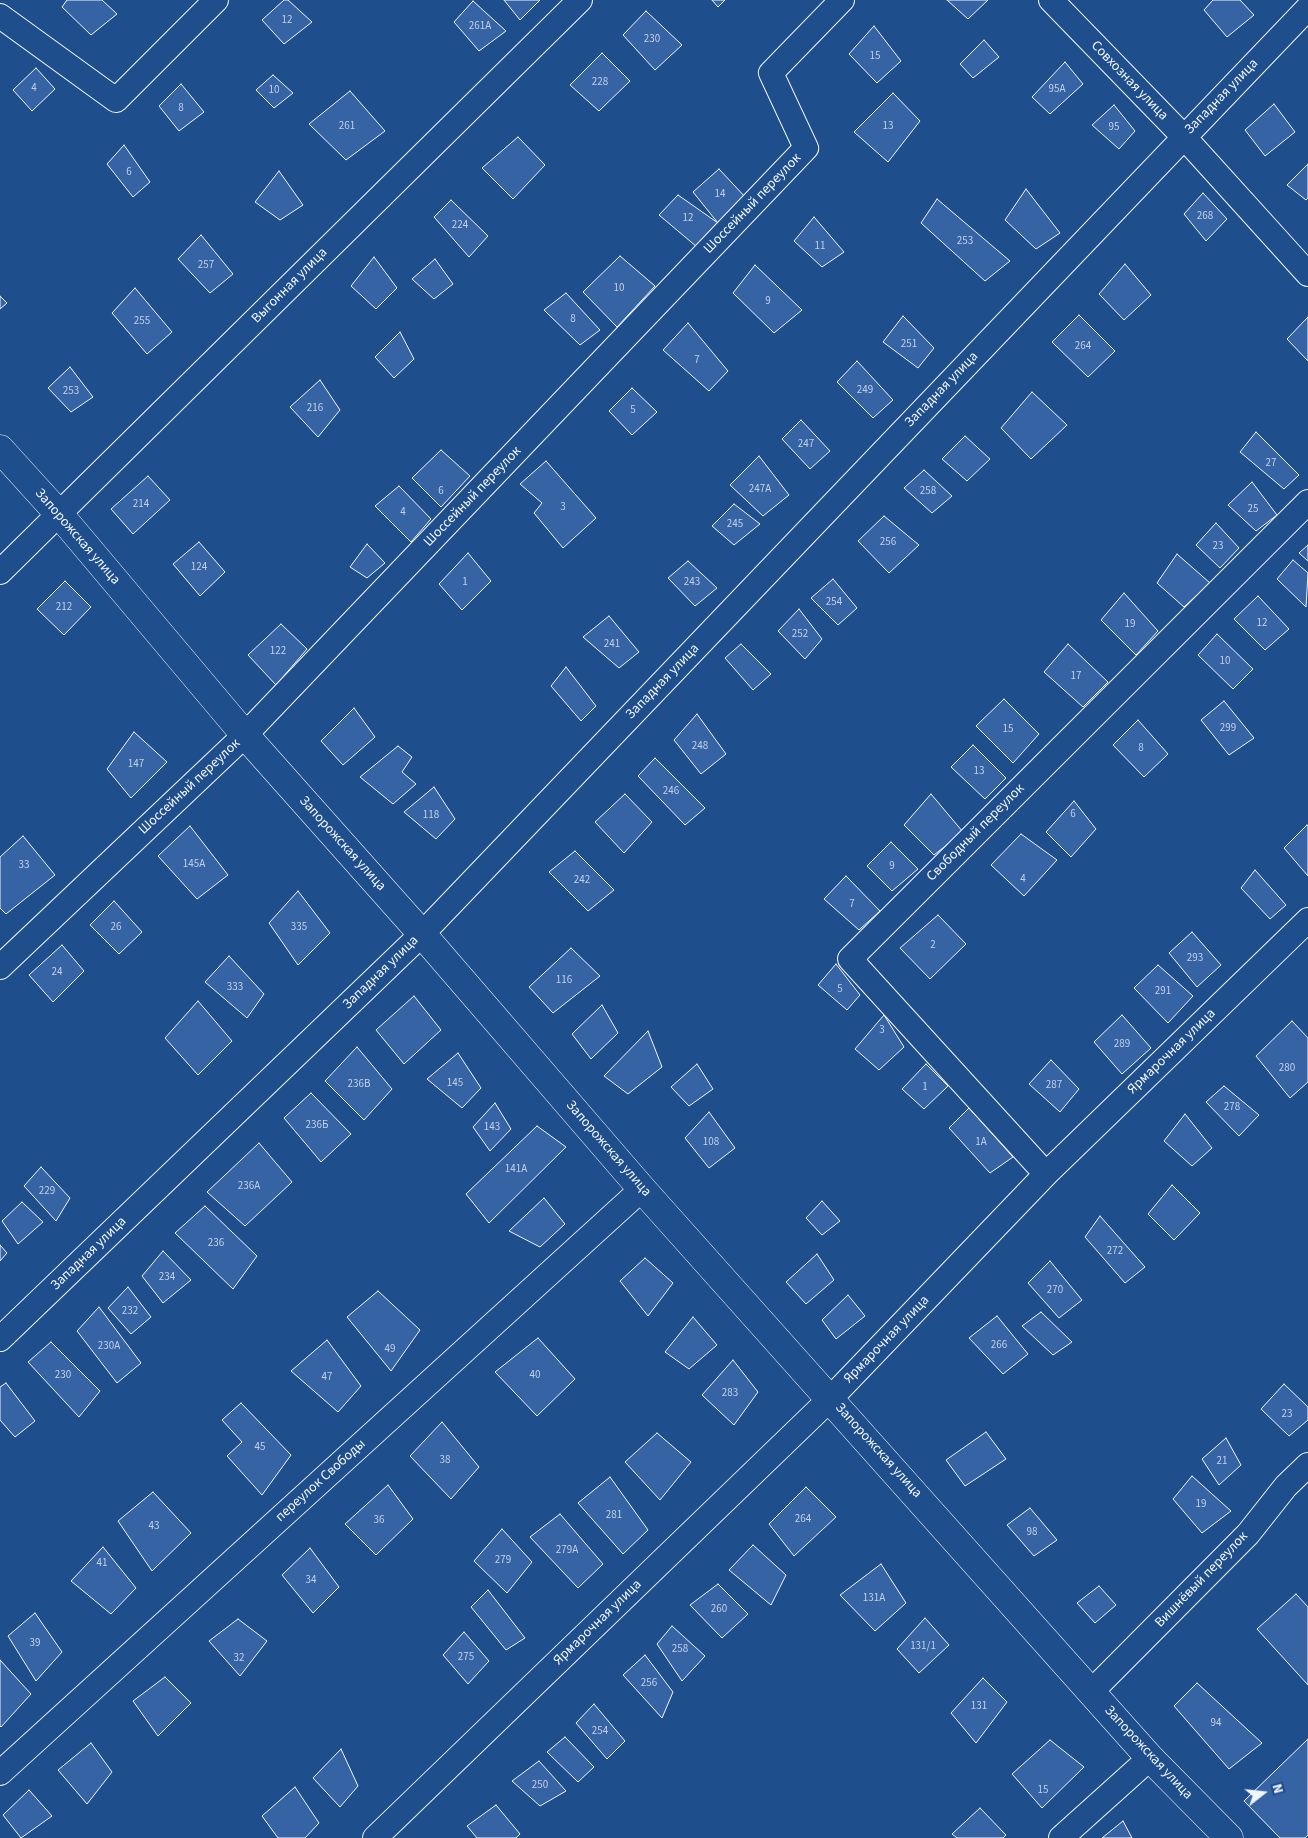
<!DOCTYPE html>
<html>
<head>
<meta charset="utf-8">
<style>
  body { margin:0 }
  #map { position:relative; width:1308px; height:1838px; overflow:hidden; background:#1f4e8c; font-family:"Source Sans 3",sans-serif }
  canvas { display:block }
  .north { position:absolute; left:1238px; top:1768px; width:50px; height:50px; -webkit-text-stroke:4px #1f4e8c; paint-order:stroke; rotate:74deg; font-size:14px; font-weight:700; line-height:20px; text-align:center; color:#f2f6ff }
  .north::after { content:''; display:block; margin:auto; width:18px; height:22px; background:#f2f6ff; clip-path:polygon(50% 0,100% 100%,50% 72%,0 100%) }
</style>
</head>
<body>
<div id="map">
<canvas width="1308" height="1838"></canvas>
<div class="north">N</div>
</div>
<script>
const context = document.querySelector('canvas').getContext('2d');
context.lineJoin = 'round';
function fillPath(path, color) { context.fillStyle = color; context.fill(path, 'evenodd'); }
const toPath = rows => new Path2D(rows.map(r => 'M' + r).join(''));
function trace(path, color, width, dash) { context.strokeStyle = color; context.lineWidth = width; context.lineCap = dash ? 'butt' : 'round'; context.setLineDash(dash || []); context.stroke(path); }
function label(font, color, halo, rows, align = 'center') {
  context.font = font + ' "Source Sans 3",sans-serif'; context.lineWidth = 4; context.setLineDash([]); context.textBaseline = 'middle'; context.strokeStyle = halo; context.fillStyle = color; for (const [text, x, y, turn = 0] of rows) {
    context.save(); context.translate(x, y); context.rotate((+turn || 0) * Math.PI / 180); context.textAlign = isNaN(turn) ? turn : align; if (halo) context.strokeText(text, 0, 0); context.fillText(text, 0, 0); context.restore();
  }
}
const building = toPath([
  [67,0,102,0,117,14,91,35,62,7,67,0],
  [284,0,288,0,312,22,284,44,262,20,284,0],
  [504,0,540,0,520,20,504,0],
  [712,0,725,0,718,7,712,0],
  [947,0,988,0,968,19,947,0],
  [1213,0,1240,0,1254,15,1227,37,1204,10,1213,0],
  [473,1,506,31,479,51,454,22,473,1],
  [646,11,682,45,655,70,623,35,646,11],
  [874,26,901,61,877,83,849,54,874,26],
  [984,40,999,57,973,78,960,64,984,40],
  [602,53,630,81,599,111,570,85,602,53],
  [1065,62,1083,84,1050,114,1032,97,1065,62],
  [36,68,55,89,32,111,13,90,36,68],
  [273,75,293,93,274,108,256,90,273,75],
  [181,84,204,112,179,131,159,106,181,84],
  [350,91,385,131,346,160,309,124,350,91],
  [893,93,920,121,888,162,854,132,893,93],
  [1274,104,1295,132,1265,156,1245,130,1274,104],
  [1114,105,1135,131,1119,149,1092,125,1114,105],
  [518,137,545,165,513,199,482,168,518,137],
  [124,145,150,182,133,197,107,164,124,145],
  [1308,164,1308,198,1306,200,1287,185,1308,164],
  [719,169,747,199,718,223,693,192,719,169],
  [279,171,303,205,280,220,255,202,279,171],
  [1026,189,1060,233,1036,249,1005,220,1026,189],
  [1203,193,1227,219,1206,241,1184,214,1203,193],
  [678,195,718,223,697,247,659,215,678,195],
  [937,199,1010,261,985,281,921,223,937,199],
  [451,200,488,236,469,257,434,217,451,200],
  [814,217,844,252,822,267,794,241,814,217],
  [201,235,233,274,210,293,178,259,201,235],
  [620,256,655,286,617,327,583,292,620,256],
  [374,257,397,288,376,309,351,286,374,257],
  [435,259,453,284,434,299,412,279,435,259],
  [1125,264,1151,295,1124,320,1099,294,1125,264],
  [755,265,802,310,774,333,733,293,755,265],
  [135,288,172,332,147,354,112,313,135,288],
  [566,293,600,330,580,345,544,310,566,293],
  [0,296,7,303,0,309,0,296],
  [1079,315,1115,351,1088,377,1052,342,1079,315],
  [903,316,934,348,918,368,883,342,903,316],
  [1308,317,1308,361,1287,339,1308,317],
  [688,323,728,371,709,391,663,350,688,323],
  [400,332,414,359,394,378,375,357,400,332],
  [857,361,893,400,873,418,837,382,857,361],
  [70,367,93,397,71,412,48,388,70,367],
  [320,380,340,410,318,437,290,407,320,380],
  [632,388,657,412,632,435,609,411,632,388],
  [1032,392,1067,425,1031,459,1001,428,1032,392],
  [801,420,830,451,810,469,782,439,801,420],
  [1256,432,1299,475,1284,489,1240,452,1256,432],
  [965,436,990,459,967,481,942,459,965,436],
  [441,450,470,476,441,507,412,478,441,450],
  [759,456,789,495,763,516,730,485,759,456],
  [546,461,596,518,563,548,534,513,542,503,520,484,546,461],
  [924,470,952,496,932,513,904,488,924,470],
  [148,476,170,500,133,534,111,509,148,476],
  [1252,482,1277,515,1256,531,1228,505,1252,482],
  [399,486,431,519,411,542,375,506,399,486],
  [734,504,760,524,734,545,712,526,734,504],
  [884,516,919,545,889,573,858,541,884,516],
  [1216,523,1239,548,1220,568,1196,545,1216,523],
  [199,542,225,572,200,596,173,564,199,542],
  [367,544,385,563,367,578,350,567,367,544],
  [1308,545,1308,561,1299,553,1308,545],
  [468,553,491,581,462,610,439,584,468,553],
  [1177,554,1210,583,1184,607,1157,583,1177,554],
  [1293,560,1308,573,1306,607,1277,579,1293,560],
  [688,561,717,588,695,606,668,578,688,561],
  [833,579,857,608,838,625,811,598,833,579],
  [65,581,91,607,64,635,37,609,65,581],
  [1124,593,1158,631,1136,655,1101,620,1124,593],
  [1258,596,1289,629,1265,650,1234,619,1258,596],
  [799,609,822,639,805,659,778,631,799,609],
  [609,616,639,652,619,668,583,637,609,616],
  [281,624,307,649,276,685,248,655,281,624],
  [1217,634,1253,669,1233,689,1198,655,1217,634],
  [741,644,771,674,753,690,725,658,741,644],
  [1068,644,1108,682,1083,707,1044,672,1068,644],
  [566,667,596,706,581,721,551,686,566,667],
  [1004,699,1039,734,1013,763,976,726,1004,699],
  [1224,701,1254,738,1229,755,1201,720,1224,701],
  [354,708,375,737,343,765,321,741,354,708],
  [697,714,726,754,701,774,674,740,697,714],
  [1138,720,1168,754,1144,777,1113,745,1138,720],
  [134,732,167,762,131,798,107,769,134,732],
  [973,745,1006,778,985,799,951,767,973,745],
  [398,746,412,757,402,772,416,784,393,804,360,777,398,746],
  [655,758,705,808,685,825,638,776,655,758],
  [434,787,455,819,436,839,404,812,434,787],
  [625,794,652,822,624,853,595,822,625,794],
  [931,794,963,832,934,855,904,825,931,794],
  [1074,801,1096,829,1071,857,1046,832,1074,801],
  [1307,825,1308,826,1308,876,1284,848,1307,825],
  [190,826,228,875,197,899,158,856,190,826],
  [1021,834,1057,860,1024,896,991,865,1021,834],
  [23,836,55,875,6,914,0,908,0,857,23,836],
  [891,842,918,869,892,891,867,866,891,842],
  [575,851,614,890,588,911,549,872,575,851],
  [1255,870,1286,905,1270,919,1241,888,1255,870],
  [846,876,880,911,859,930,824,899,846,876],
  [298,891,330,933,298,965,269,923,298,891],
  [114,901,142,932,119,954,90,925,114,901],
  [938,915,966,944,930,979,900,948,938,915],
  [1192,932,1221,965,1197,987,1169,953,1192,932],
  [62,945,84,971,53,1002,29,975,62,945],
  [571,948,600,976,553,1013,529,987,571,948],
  [229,956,264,994,247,1018,205,982,229,956],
  [836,964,860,995,847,1010,818,985,836,964],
  [1158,965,1193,996,1168,1023,1134,988,1158,965],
  [414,996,441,1030,404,1064,376,1030,414,996],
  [198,1001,232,1041,198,1075,165,1038,198,1001],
  [602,1005,618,1033,591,1059,572,1034,602,1005],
  [884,1015,904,1047,879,1070,855,1049,884,1015],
  [1122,1015,1151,1048,1122,1074,1094,1042,1122,1015],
  [1292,1021,1308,1038,1308,1082,1290,1098,1256,1056,1292,1021],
  [648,1031,662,1067,628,1094,604,1076,648,1031],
  [357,1047,392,1089,364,1120,325,1081,357,1047],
  [458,1053,481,1088,462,1108,427,1079,458,1053],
  [1051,1060,1079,1089,1060,1112,1029,1084,1051,1060],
  [697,1064,713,1089,689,1106,671,1087,697,1064],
  [926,1064,948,1086,924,1109,902,1089,926,1064],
  [1224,1086,1259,1115,1239,1136,1206,1102,1224,1086],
  [311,1093,351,1134,321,1162,284,1118,311,1093],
  [495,1103,511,1129,490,1151,473,1127,495,1103],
  [969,1108,1013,1157,990,1173,949,1128,969,1108],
  [709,1112,735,1148,709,1168,685,1138,709,1112],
  [1185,1114,1212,1148,1192,1166,1164,1141,1185,1114],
  [537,1126,566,1147,489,1223,466,1194,537,1126],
  [259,1143,292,1182,245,1226,207,1192,259,1143],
  [41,1167,70,1198,56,1221,24,1186,41,1167],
  [1172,1185,1200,1213,1174,1240,1148,1214,1172,1185],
  [544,1198,565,1224,540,1247,509,1231,544,1198],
  [822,1201,840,1221,822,1235,806,1218,822,1201],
  [22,1202,43,1222,18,1244,2,1221,22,1202],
  [205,1206,257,1256,233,1289,175,1233,205,1206],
  [1100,1216,1145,1267,1125,1283,1085,1237,1100,1216],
  [0,1245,7,1253,0,1261,0,1245],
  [163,1251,191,1280,163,1303,142,1276,163,1251],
  [817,1254,834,1280,806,1304,786,1282,817,1254],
  [645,1258,673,1283,648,1316,620,1281,645,1258],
  [1050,1261,1082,1300,1059,1318,1028,1283,1050,1261],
  [128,1287,151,1317,131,1334,108,1308,128,1287],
  [378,1291,420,1330,391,1371,347,1317,378,1291],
  [848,1295,865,1316,836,1339,822,1320,848,1295],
  [99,1307,141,1363,117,1383,77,1331,99,1307],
  [1041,1312,1072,1342,1053,1355,1022,1326,1041,1312],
  [997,1316,1028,1354,1003,1374,969,1338,997,1316],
  [693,1317,717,1345,689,1369,665,1352,693,1317],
  [538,1338,575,1379,537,1416,495,1372,538,1338],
  [327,1340,361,1386,338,1412,291,1371,327,1340],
  [51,1342,100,1391,79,1417,28,1362,51,1342],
  [733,1360,758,1392,734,1425,702,1395,733,1360],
  [6,1383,35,1421,15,1437,0,1420,0,1387,6,1383],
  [1284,1384,1308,1407,1308,1420,1289,1436,1261,1409,1284,1384],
  [241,1403,291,1455,262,1495,227,1456,242,1442,222,1420,241,1403],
  [442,1422,479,1467,451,1499,410,1456,442,1422],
  [986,1432,1006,1459,965,1486,946,1460,986,1432],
  [657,1433,691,1462,660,1500,625,1462,657,1433],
  [1226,1438,1241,1465,1219,1485,1202,1459,1226,1438],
  [1192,1476,1231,1511,1202,1533,1173,1499,1192,1476],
  [610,1477,648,1530,623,1554,578,1503,610,1477],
  [388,1485,413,1519,376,1555,345,1524,388,1485],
  [806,1487,836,1517,794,1556,769,1524,806,1487],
  [153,1492,191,1533,152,1571,118,1521,153,1492],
  [1030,1508,1057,1540,1034,1556,1007,1525,1030,1508],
  [560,1514,603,1564,578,1588,530,1537,560,1514],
  [502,1529,532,1562,507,1593,474,1561,502,1529],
  [753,1545,786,1575,771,1605,729,1570,753,1545],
  [103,1547,136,1588,111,1614,71,1581,103,1547],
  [310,1548,339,1587,313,1613,282,1575,310,1548],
  [881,1564,906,1603,875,1631,840,1595,881,1564],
  [718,1584,748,1614,722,1638,690,1605,718,1584],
  [1099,1586,1116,1605,1095,1623,1077,1603,1099,1586],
  [488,1590,525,1638,506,1650,471,1607,488,1590],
  [1296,1594,1308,1607,1308,1685,1257,1629,1296,1594],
  [35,1613,62,1652,36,1681,8,1636,35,1613],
  [925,1618,949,1645,919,1673,897,1649,925,1618],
  [238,1619,267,1641,240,1676,209,1641,238,1619],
  [672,1626,705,1656,682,1681,657,1644,672,1626],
  [464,1632,489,1661,468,1684,443,1655,464,1632],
  [645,1655,673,1692,662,1718,623,1675,645,1655],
  [0,1660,31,1694,1,1727,0,1726,0,1660],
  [165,1677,191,1703,158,1736,133,1701,165,1677],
  [983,1678,1007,1702,976,1743,951,1713,983,1678],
  [1197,1683,1262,1743,1229,1769,1174,1706,1197,1683],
  [594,1704,625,1741,607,1759,576,1723,594,1704],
  [565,1737,594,1767,578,1782,547,1752,565,1737],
  [1308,1739,1308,1835,1305,1838,1280,1838,1244,1801,1308,1739],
  [1050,1740,1084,1767,1042,1808,1012,1774,1050,1740],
  [91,1743,112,1772,87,1804,58,1770,91,1743],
  [341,1749,358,1786,340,1807,313,1778,341,1749],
  [539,1761,566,1791,540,1806,512,1781,539,1761],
  [295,1787,319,1823,305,1838,278,1838,262,1816,295,1787],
  [29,1790,52,1816,21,1838,3,1815,29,1790],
  [496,1805,520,1834,516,1838,477,1838,467,1826,496,1805],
  [980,1808,1006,1835,1003,1838,957,1838,952,1834,980,1808],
  [1123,1821,1132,1838,1102,1838,1123,1821]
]);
fillPath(building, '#3563a3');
trace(building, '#f2f6ff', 1);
const street = toPath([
  [1051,0,1184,137,1308,274],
  [0,16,116,100,216,0],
  [0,572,580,0],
  [0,967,245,735,806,148,771,73,842,0],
  [1046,1174,850,959,1308,502],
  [0,1339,422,934,1308,8],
  [1092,1691,1248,1534,1286,1486,1308,1465],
  [0,1773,642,1189],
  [375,1838,831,1398,1046,1174,1308,920],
  [1061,1838,1150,1758]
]);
const secondary = toPath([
  [0,449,59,514,245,735,422,934,642,1189,1150,1758,1229,1838]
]);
trace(street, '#f2f6ff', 26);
trace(secondary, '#f2f6ff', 29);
trace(street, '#1f4e8c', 24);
trace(secondary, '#1f4e8c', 28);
label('11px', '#c3d1e8', null, [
  ["12",287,21],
  ["261А",480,27],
  ["230",652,40],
  ["15",875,57],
  ["228",600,83],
  ["4",34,89],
  ["95А",1057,90],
  ["10",274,91],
  ["8",181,109],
  ["261",347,127],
  ["13",888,127],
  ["95",1114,128],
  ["6",129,173],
  ["14",720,195],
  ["268",1205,217],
  ["12",688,219],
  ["224",460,226],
  ["253",965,242],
  ["11",820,247],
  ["257",206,266],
  ["10",619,289],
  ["9",768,302],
  ["8",573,320],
  ["255",142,322],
  ["251",909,345],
  ["264",1083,347],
  ["7",697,361],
  ["249",865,391],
  ["253",71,392],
  ["216",315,409],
  ["5",633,411],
  ["247",806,445],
  ["27",1271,464],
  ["247А",760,490],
  ["6",441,492],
  ["258",928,492],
  ["214",141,505],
  ["3",563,508],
  ["25",1253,510],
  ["4",403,513],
  ["245",735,525],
  ["256",888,543],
  ["23",1218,547],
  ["124",199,568],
  ["1",465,583],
  ["243",692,583],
  ["254",834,603],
  ["212",64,608],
  ["12",1262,624],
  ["19",1130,625],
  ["252",800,635],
  ["241",612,645],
  ["122",278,652],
  ["10",1225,662],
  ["17",1076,677],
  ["299",1228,729],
  ["15",1008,730],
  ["248",700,747],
  ["8",1141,749],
  ["147",136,765],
  ["13",979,772],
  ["246",671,792],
  ["6",1073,815],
  ["118",431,816],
  ["145А",194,865],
  ["33",24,866],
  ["9",892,867],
  ["4",1023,880],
  ["242",582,881],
  ["7",852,905],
  ["26",116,928],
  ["335",299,928],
  ["2",933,946],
  ["293",1195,959],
  ["24",57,973],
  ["116",564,981],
  ["333",235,988],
  ["5",840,990],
  ["291",1163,992],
  ["3",882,1031],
  ["289",1122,1045],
  ["280",1287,1069],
  ["145",455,1084],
  ["236В",359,1085],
  ["287",1054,1086],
  ["1",925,1088],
  ["278",1232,1108],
  ["236Б",317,1126],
  ["143",492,1128],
  ["108",711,1143],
  ["1А",981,1143],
  ["141А",516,1170],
  ["236А",249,1187],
  ["229",47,1192],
  ["236",216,1244],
  ["272",1115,1252],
  ["234",167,1278],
  ["270",1055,1291],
  ["232",130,1312],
  ["266",999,1346],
  ["230А",109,1347],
  ["49",390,1350],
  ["230",63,1376],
  ["40",535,1376],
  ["47",327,1378],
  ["283",730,1394],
  ["23",1287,1415],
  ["45",260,1448],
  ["38",445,1461],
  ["21",1222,1462],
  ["19",1201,1505],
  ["281",614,1516],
  ["264",803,1520],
  ["36",379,1521],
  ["43",154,1527],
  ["98",1032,1533],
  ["279А",567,1551],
  ["279",503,1561],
  ["41",102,1564],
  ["34",311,1581],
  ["131А",874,1599],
  ["260",719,1610],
  ["39",35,1644],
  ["131/1",923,1647],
  ["258",680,1650],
  ["275",466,1658],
  ["32",239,1659],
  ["256",649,1684],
  ["131",979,1707],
  ["94",1216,1724],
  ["254",600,1732],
  ["250",540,1786],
  ["15",1043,1791]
]);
label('14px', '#f2f6ff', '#1f4e8c', [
  ["Совхозная улица",1129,81,46],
  ["Западная улица",1222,97,-46],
  ["Шоссейный переулок",753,204,-46],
  ["Выгонная улица",290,286,-45],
  ["Западная улица",942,390,-46],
  ["Шоссейный переулок",473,497,-46],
  ["Запорожская улица",77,537,49],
  ["Западная улица",663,682,-46],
  ["Шоссейный переулок",190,787,-43],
  ["Свободный переулок",976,833,-45],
  ["Запорожская улица",342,844,48],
  ["Западная улица",381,973,-44],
  ["Ярмарочная улица",1172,1052,-44],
  ["Запорожская улица",608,1149,49],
  ["Западная улица",89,1254,-44],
  ["Ярмарочная улица",887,1340,-46],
  ["Запорожская улица",878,1451,48],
  ["переулок Свободы",321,1481,-42],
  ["Вишнёвый переулок",1202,1580,-46],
  ["Ярмарочная улица",598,1623,-44],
  ["Запорожская улица",1148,1753,47]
]);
</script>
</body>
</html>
